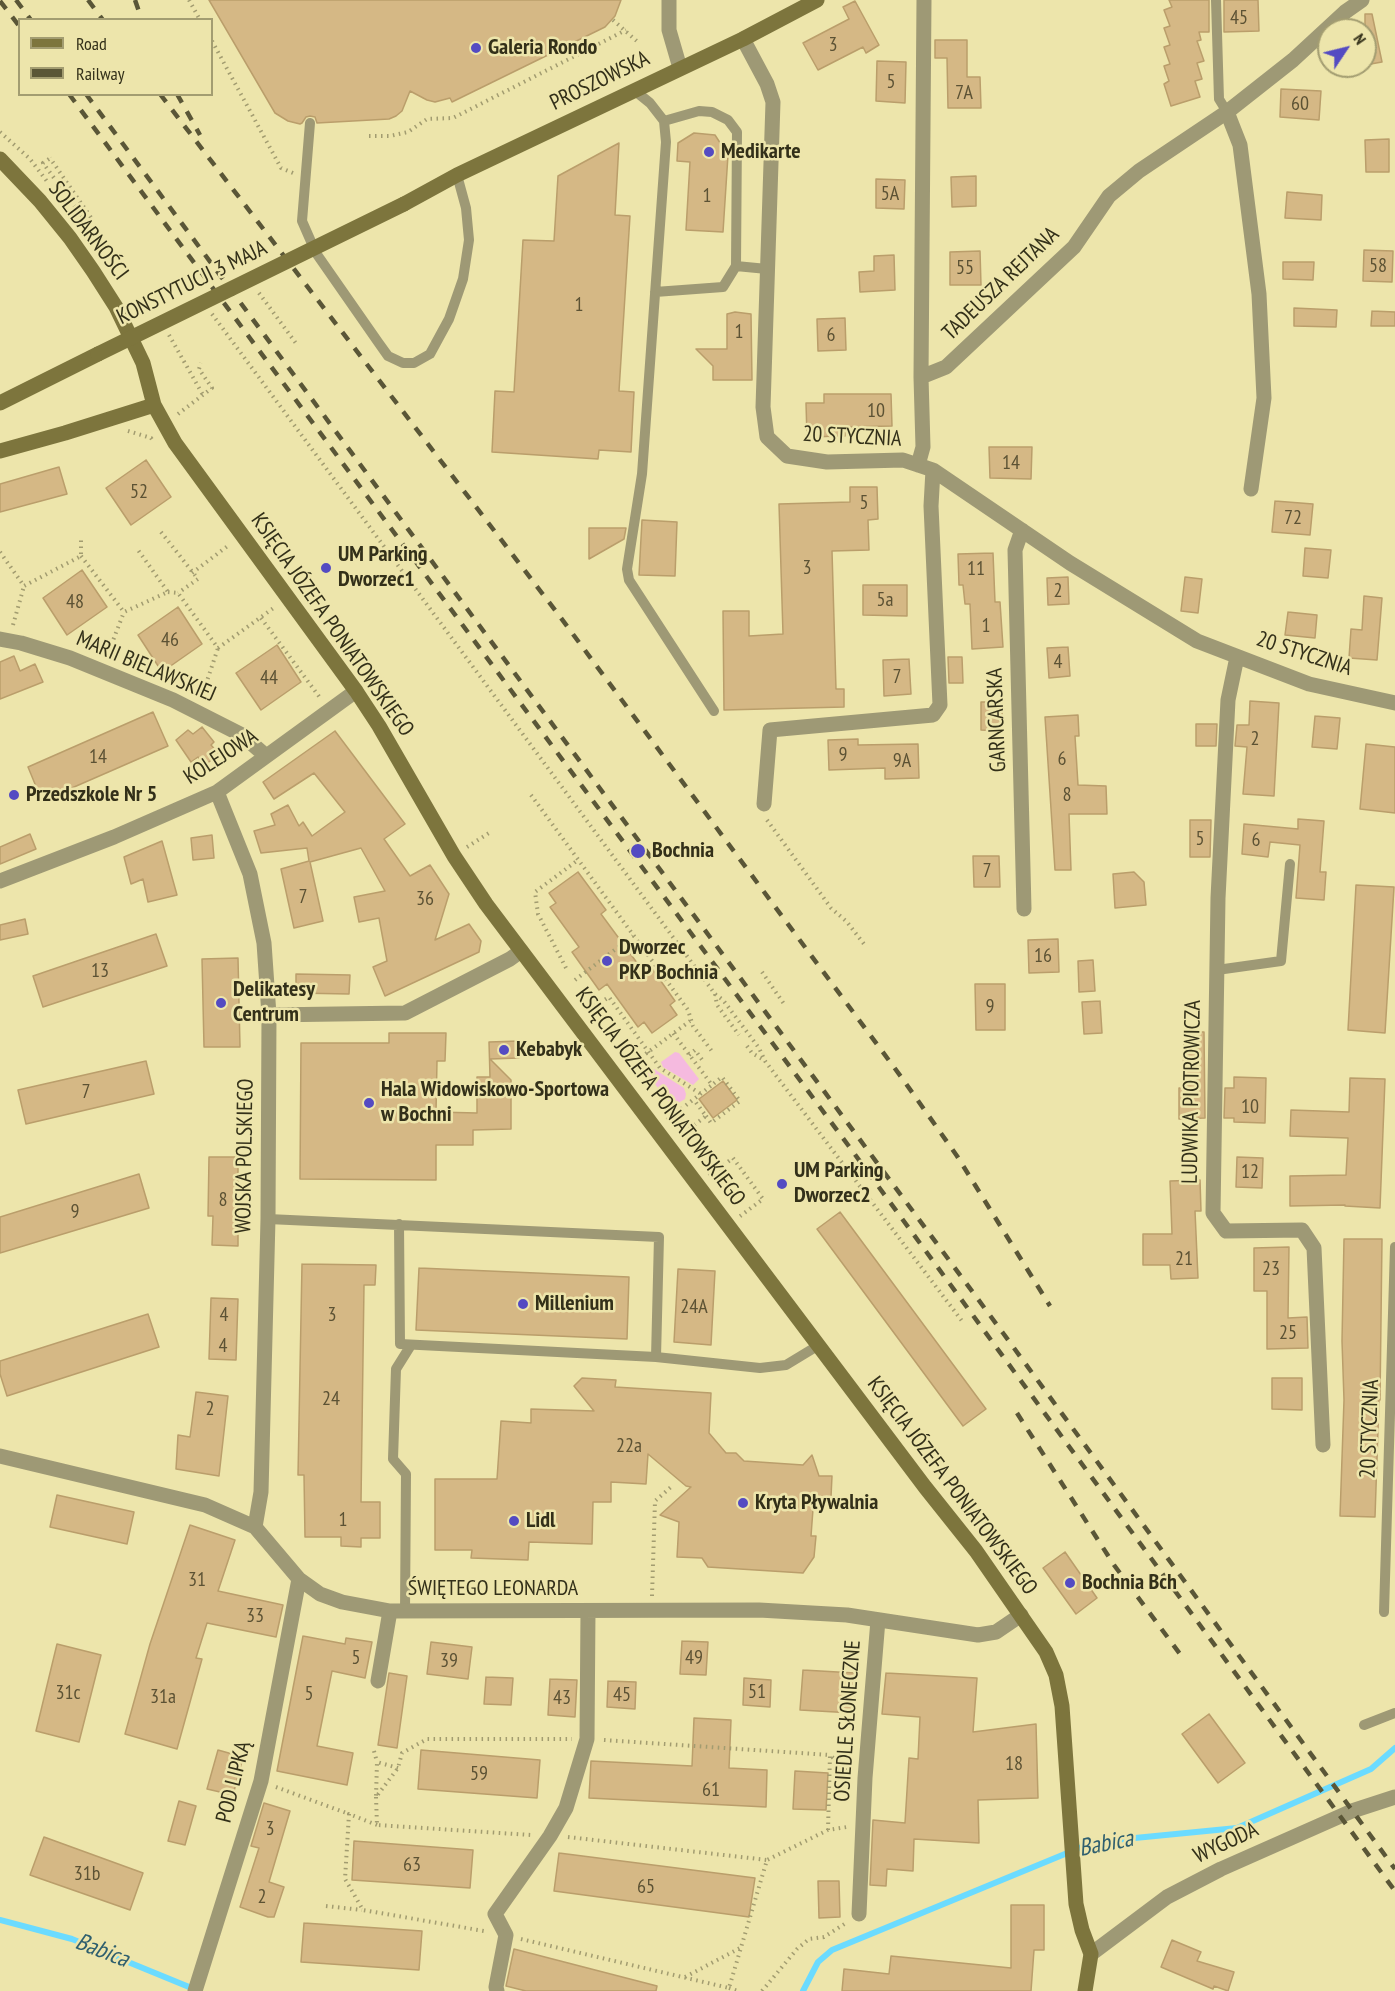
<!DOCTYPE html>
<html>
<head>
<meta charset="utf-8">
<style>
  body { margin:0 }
  #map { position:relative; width:1395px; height:1991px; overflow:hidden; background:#ede5ab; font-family:"PT Sans Narrow",sans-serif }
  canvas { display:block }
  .legend { position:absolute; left:18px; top:18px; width:195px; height:78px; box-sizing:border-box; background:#ede5ab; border:2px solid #a39d71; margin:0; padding:8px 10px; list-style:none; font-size:18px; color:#333019 }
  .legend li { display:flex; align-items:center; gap:12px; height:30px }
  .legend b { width:30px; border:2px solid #a39d71 }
  .north { position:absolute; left:1317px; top:18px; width:60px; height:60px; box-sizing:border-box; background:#ede5ab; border:2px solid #a39d71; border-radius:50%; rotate:55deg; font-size:16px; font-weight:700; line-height:24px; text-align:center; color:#333019 }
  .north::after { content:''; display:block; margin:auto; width:21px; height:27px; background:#544bc2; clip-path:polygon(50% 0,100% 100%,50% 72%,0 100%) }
</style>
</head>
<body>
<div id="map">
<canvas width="1395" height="1991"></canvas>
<ul class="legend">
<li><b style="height:8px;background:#7d753d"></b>Road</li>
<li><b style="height:8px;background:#5a5637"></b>Railway</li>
</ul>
<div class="north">N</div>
</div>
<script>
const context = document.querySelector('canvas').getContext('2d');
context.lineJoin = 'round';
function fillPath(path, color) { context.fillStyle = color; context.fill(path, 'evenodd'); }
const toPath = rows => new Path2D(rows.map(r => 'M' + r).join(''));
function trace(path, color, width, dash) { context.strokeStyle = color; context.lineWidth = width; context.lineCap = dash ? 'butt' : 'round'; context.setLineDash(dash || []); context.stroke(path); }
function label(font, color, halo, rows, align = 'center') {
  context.font = font + ' "PT Sans Narrow",sans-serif'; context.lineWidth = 5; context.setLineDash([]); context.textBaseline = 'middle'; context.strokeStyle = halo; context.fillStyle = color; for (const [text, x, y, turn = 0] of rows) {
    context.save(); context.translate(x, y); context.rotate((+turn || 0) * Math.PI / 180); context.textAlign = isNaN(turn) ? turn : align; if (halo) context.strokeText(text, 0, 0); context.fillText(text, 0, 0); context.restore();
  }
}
fillPath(toPath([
  [675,1052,679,1053,699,1079,693,1085,663,1067,661,1062],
  [654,1069,684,1088,686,1094,685,1099,675,1105,669,1102,647,1074]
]), '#f5badf');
trace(toPath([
  [0,1920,72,1939,194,1989],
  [803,1991,818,1962,832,1950,1094,1842,1237,1828,1371,1769,1395,1748]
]), '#6bdbff', 6);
const building = toPath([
  [209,0,621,0,615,16,605,27,452,102,450,98,435,102,427,100,410,91,402,111,396,116,389,119,317,123,315,117,310,116,306,117,302,123,300,124,288,121,275,113,209,0],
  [1169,0,1209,0,1209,32,1199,32,1201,40,1197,41,1204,61,1197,63,1202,79,1195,81,1200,97,1171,106,1164,84,1169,81,1164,66,1170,64,1164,47,1170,45,1164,28,1170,26,1164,10,1172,7,1169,0],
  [1224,0,1258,0,1259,31,1224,32,1224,0],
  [855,1,879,45,866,53,863,47,818,70,803,43,849,19,843,7,855,1],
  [1365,14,1372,14,1382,62,1365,65,1365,14],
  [935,40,967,40,967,77,980,77,981,108,948,108,947,58,935,58,935,40],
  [877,61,906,62,905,103,876,101,877,61],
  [1281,89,1321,91,1319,120,1280,117,1281,89],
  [694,133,715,135,728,155,723,232,686,230,690,162,677,161,678,143,694,133],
  [1389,139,1389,172,1366,172,1365,140,1389,139],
  [619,143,615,215,630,216,619,391,634,392,631,452,599,450,598,459,492,452,495,391,514,392,523,240,554,241,558,176,619,143],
  [976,176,976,206,952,207,951,177,976,176],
  [876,179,905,180,904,209,876,208,876,179],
  [1287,192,1322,195,1321,220,1285,218,1287,192],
  [1364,250,1393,251,1392,282,1363,281,1364,250],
  [980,251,981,285,950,285,950,252,980,251],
  [894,255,895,290,860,292,859,272,874,271,874,256,894,255],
  [1283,262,1314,262,1313,280,1283,279,1283,262],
  [1294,308,1337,310,1336,327,1294,326,1294,308],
  [1372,311,1395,312,1395,326,1371,326,1372,311],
  [735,312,751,314,752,380,713,380,713,366,696,349,727,349,727,314,735,312],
  [845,318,846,350,818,351,817,319,845,318],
  [824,394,891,394,892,426,845,427,845,436,807,437,806,403,824,403,824,394],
  [989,447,1032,447,1031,479,990,478,989,447],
  [146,460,171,497,131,525,106,488,146,460],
  [59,467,67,494,0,512,0,484,59,467],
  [850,487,877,487,878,519,868,520,869,550,832,551,836,689,844,689,844,707,724,710,723,611,749,611,749,636,783,634,779,504,850,502,850,487],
  [1275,501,1313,504,1310,535,1272,532,1275,501],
  [642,520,677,522,675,576,639,575,642,520],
  [589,528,626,528,624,539,589,559,589,528],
  [1305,548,1331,550,1328,578,1303,576,1305,548],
  [993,553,995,602,1000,602,1003,647,972,649,970,604,965,604,963,585,959,585,958,554,993,553],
  [82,570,107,607,67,635,43,598,82,570],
  [1068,577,1069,604,1048,605,1047,578,1068,577],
  [1185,577,1202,579,1198,613,1181,611,1185,577],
  [863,585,907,585,907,616,863,615,863,585],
  [1364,596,1382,598,1377,660,1349,658,1351,629,1362,630,1364,596],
  [178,607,202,644,162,672,138,635,178,607],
  [1288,612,1317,615,1315,638,1285,635,1288,612],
  [277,645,301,682,261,710,236,673,277,645],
  [1068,647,1070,676,1049,678,1047,648,1068,647],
  [14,656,20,671,35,664,43,682,0,699,0,662,14,656],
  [948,657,962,657,963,683,949,683,948,657],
  [909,659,911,694,884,696,883,660,909,659],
  [1250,701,1279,703,1274,796,1243,794,1247,747,1235,746,1237,725,1249,725,1250,701],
  [981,702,1002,702,1002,731,981,730,981,702],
  [153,712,168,746,42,801,28,767,153,712],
  [1078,715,1079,736,1075,736,1078,785,1106,786,1107,814,1069,814,1071,870,1055,870,1045,717,1078,715],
  [1315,716,1340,718,1337,749,1312,747,1315,716],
  [1196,724,1217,724,1216,746,1196,746,1196,724],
  [202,727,214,742,211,745,219,754,205,765,198,757,191,762,176,740,188,730,193,734,202,727],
  [335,731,405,824,384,839,410,876,430,865,449,894,435,940,469,924,481,941,479,952,385,996,373,967,387,961,379,918,359,922,354,897,385,891,361,848,310,862,323,921,294,928,281,869,309,861,307,848,261,853,254,831,275,825,271,814,288,805,299,826,303,822,312,836,345,812,314,773,274,799,263,782,335,731],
  [858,739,858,745,918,744,919,778,885,779,885,768,829,770,828,740,858,739],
  [1366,744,1395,747,1395,813,1360,809,1366,744],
  [1298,819,1324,821,1320,872,1326,872,1324,900,1296,898,1300,845,1270,842,1268,857,1242,854,1244,824,1298,829,1298,819],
  [1190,820,1211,820,1210,857,1190,857,1190,820],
  [30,834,36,849,0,864,0,847,30,834],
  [212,835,214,858,193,860,191,838,212,835],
  [162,841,177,895,148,902,143,879,131,884,124,857,162,841],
  [973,856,999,856,1000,887,974,887,973,856],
  [578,872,606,910,601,914,646,975,653,970,675,1001,670,1005,677,1015,652,1033,644,1022,638,1027,607,984,599,990,572,952,579,947,550,907,556,903,549,893,578,872],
  [1134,872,1144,882,1146,905,1115,908,1113,874,1134,872],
  [1356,885,1394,887,1385,1033,1348,1030,1356,885],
  [25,919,28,934,0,940,0,925,25,919],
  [156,934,167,966,43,1007,33,976,156,934],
  [1058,939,1059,972,1029,973,1028,940,1058,939],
  [238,958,240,1047,204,1047,202,959,238,958],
  [1093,960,1095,991,1079,992,1078,961,1093,960],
  [296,974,350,975,349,994,296,993,296,974],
  [975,984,1005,984,1005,1030,976,1030,975,984],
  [1100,1001,1102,1033,1084,1034,1082,1002,1100,1001],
  [1184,1032,1204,1032,1205,1118,1179,1119,1179,1088,1183,1088,1184,1032],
  [389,1033,446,1033,445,1061,437,1061,436,1112,477,1113,477,1077,490,1077,489,1042,519,1041,519,1058,490,1059,511,1080,511,1129,473,1130,473,1145,436,1145,436,1180,300,1179,301,1043,389,1043,389,1033],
  [146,1061,154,1094,26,1124,18,1090,146,1061],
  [1234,1077,1266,1078,1265,1123,1234,1122,1234,1118,1224,1118,1225,1088,1234,1088,1234,1077],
  [1350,1078,1385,1079,1380,1208,1345,1206,1345,1205,1290,1206,1290,1176,1346,1175,1348,1138,1290,1136,1291,1110,1349,1112,1350,1078],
  [723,1081,737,1100,713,1118,699,1099,723,1081],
  [209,1157,238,1157,238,1246,212,1245,213,1216,208,1216,209,1157],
  [1237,1157,1263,1158,1262,1188,1236,1187,1237,1157],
  [139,1174,149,1208,0,1253,0,1217,139,1174],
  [1200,1180,1201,1211,1195,1211,1198,1278,1171,1279,1170,1265,1143,1265,1143,1234,1172,1234,1170,1181,1200,1180],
  [840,1212,986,1409,963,1426,817,1229,840,1212],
  [1344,1239,1382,1239,1380,1400,1379,1400,1375,1517,1340,1516,1344,1400,1342,1341,1344,1239],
  [1289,1247,1288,1318,1307,1317,1308,1348,1267,1349,1267,1291,1254,1291,1254,1248,1289,1247],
  [302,1264,376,1265,375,1285,364,1285,361,1502,380,1502,380,1538,361,1538,361,1547,341,1546,341,1537,305,1537,304,1475,298,1475,302,1264],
  [419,1268,629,1277,627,1339,416,1330,419,1268],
  [678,1269,715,1271,711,1345,674,1342,678,1269],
  [211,1298,238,1299,236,1360,209,1359,211,1298],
  [148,1314,159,1347,7,1396,0,1374,0,1361,148,1314],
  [582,1378,616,1380,615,1387,711,1393,709,1433,726,1453,736,1453,744,1461,803,1465,812,1455,819,1476,832,1476,831,1497,814,1496,811,1536,816,1536,814,1557,803,1573,708,1567,702,1558,677,1557,679,1522,660,1515,691,1487,686,1486,648,1454,646,1484,611,1482,611,1502,593,1502,592,1544,529,1542,528,1560,471,1558,472,1550,435,1550,435,1479,497,1479,501,1421,531,1423,531,1409,594,1411,574,1386,582,1378],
  [1272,1378,1302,1378,1302,1410,1272,1409,1272,1378],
  [196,1392,228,1396,219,1476,176,1469,178,1435,190,1437,196,1392],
  [57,1495,134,1512,127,1544,50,1527,57,1495],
  [190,1525,235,1540,218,1591,283,1605,276,1637,207,1623,196,1658,202,1659,177,1749,125,1734,150,1644,190,1525],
  [1065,1552,1097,1598,1076,1614,1043,1568,1065,1552],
  [303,1636,345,1644,346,1638,372,1642,365,1678,332,1671,317,1746,353,1753,347,1785,277,1771,303,1636],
  [682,1641,708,1642,706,1675,680,1674,682,1641],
  [431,1642,472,1647,468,1679,427,1674,431,1642],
  [57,1644,101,1655,79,1742,36,1731,57,1644],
  [803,1670,855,1673,853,1713,800,1710,803,1670],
  [389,1673,407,1676,397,1748,378,1745,389,1673],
  [886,1673,977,1678,973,1732,1036,1724,1038,1798,978,1800,979,1843,914,1839,913,1871,887,1869,886,1886,870,1885,873,1820,905,1823,909,1758,918,1759,920,1717,882,1714,886,1673],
  [486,1677,513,1678,511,1705,484,1704,486,1677],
  [744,1678,771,1680,770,1707,743,1705,744,1678],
  [550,1679,577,1680,575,1717,548,1715,550,1679],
  [608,1681,636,1682,635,1709,607,1707,608,1681],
  [1209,1714,1245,1763,1218,1783,1182,1734,1209,1714],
  [694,1718,731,1720,729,1768,767,1770,766,1807,589,1798,591,1761,692,1766,694,1718],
  [218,1750,243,1757,233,1795,207,1789,218,1750],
  [421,1750,540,1760,537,1798,418,1789,421,1750],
  [795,1771,828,1773,826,1810,793,1809,795,1771],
  [179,1801,196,1806,185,1845,168,1841,179,1801],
  [264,1803,290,1811,269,1882,284,1887,274,1917,268,1917,240,1907,259,1848,251,1846,264,1803],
  [44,1837,143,1873,130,1910,30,1875,44,1837],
  [354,1841,473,1850,470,1888,352,1880,354,1841],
  [559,1853,755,1878,749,1917,554,1891,559,1853],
  [818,1881,839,1881,840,1917,819,1918,818,1881],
  [1011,1905,1044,1905,1044,1950,1034,1950,1031,1991,842,1991,844,1969,889,1974,891,1956,1011,1968,1011,1905],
  [304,1923,422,1931,419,1970,301,1962,304,1923],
  [1172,1940,1201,1952,1197,1961,1234,1972,1228,1991,1214,1986,1213,1989,1161,1967,1172,1940],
  [514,1949,657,1986,656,1991,526,1991,506,1986,514,1949]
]);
fillPath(building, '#d5b885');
trace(building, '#ba9e6b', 1.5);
trace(toPath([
  [189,0,200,20],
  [613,20,639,43],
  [212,41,281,168,293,173],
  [0,132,30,159,49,184],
  [369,136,390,136,408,132,427,119,453,118,626,30],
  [49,159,43,163,87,223,92,219,50,158],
  [259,293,298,346],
  [212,314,715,994,723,1000,759,1048,765,1061,962,1321],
  [169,335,203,395],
  [178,414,212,388,199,369,201,363],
  [128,431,151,438,153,441],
  [161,532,198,579,178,593],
  [0,552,24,586,81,556,81,539],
  [81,556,124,612,168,592,138,550],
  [192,573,229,545],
  [168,592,178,593,218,648,275,607],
  [261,618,321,699],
  [13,625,24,586],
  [107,656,124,612],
  [202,696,218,648],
  [531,795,688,1010,693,1026,714,1054],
  [767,820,831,908,847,922,864,944],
  [467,847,489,833],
  [566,968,538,914,535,892,578,860],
  [762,972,784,1004],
  [575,980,633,936],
  [715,994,717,1005,739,1035],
  [595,1006,609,997,660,1068,701,1094],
  [747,1046,752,1053,764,1060],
  [689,1055,695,1050,703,1061],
  [636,1061,690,1021],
  [706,1116,711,1123,740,1101,722,1077,712,1085],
  [667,1120,712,1085,673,1033],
  [680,1136,706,1116,694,1100],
  [709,1176,733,1158,763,1199,739,1217],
  [652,1596,655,1501,672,1486],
  [604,1740,830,1755],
  [374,1751,377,1762],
  [398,1768,377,1762,376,1797,398,1768,402,1753,427,1739,572,1739],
  [276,1787,349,1814],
  [376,1797,377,1825,531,1835],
  [377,1825,349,1814,345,1879,363,1910,484,1931],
  [828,1830,830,1755,848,1772],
  [568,1837,767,1860],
  [326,1906,362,1910],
  [521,1939,729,1988,767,1860,828,1830,847,1827],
  [685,1977,742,1947],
  [729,1988,738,1991],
  [762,1991,797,1949,809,1939,824,1937,846,1923]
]), '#a29c70', 4, [1.5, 4.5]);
trace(toPath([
  [1216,0,1219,99,1227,112],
  [634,90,650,103,664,121,666,142,642,474,627,569,629,580,714,711],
  [664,121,699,111,712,112,728,120,737,132,736,266],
  [310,123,302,221,316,253,378,342,388,356,403,363,414,363,430,354,449,319,463,279,469,240,466,208,457,175],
  [655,292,723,287,736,266,767,269],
  [1217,970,1281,961,1290,864],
  [268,1219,659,1237,656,1357],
  [399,1224,400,1344,656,1357,760,1368,786,1365,819,1345],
  [405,1612,406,1474,393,1459,396,1369,411,1345],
  [1384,1612,1395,1247],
  [1364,1725,1395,1713]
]), '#9e9975', 10);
trace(toPath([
  [669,0,669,30,680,68],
  [743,39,767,84,773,102,763,407,767,437,787,456,827,462,903,460,933,470,1070,563,1197,641,1309,684,1395,703],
  [1227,112,1240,145,1259,294,1264,398,1251,489],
  [921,377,946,367,1074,247,1109,196,1139,171,1227,112,1293,60,1345,12,1362,0],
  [918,465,923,447,921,377,924,0],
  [1022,530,1015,550,1024,909],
  [0,639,21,643,70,658,173,700,242,735,266,756],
  [1237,657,1228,700,1218,898,1213,1213,1226,1231,1302,1230,1314,1248,1323,1445],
  [217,792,250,874,264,943,269,1015,268,1219,261,1492,255,1527],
  [764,804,770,730,933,715,940,705,931,506,933,470],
  [0,881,114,837,217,792,356,691],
  [269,1015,405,1013,510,959,521,951],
  [0,1456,205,1505,255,1527,299,1579,320,1594,342,1602,390,1611,759,1610,847,1615,978,1635,996,1632,1021,1615],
  [378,1681,390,1611],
  [859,1914,865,1778,878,1620],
  [195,1991,261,1781,299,1579],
  [497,1991,496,1987,506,1935,495,1914,550,1836,566,1808,587,1739,588,1611]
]), '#9e9975', 15);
trace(toPath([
  [1091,1954,1167,1897,1221,1869,1352,1811,1395,1797]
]), '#9e9975', 15);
trace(toPath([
  [0,159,40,201,70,238,93,271,116,307,143,363,154,405,175,443,356,691,379,726,454,856,486,904,925,1487,976,1551,1046,1652,1056,1675,1062,1706,1076,1904,1082,1930,1091,1954,1085,1991],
  [404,204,457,175,743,39,817,0],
  [0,403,98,354],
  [0,451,65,433,154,405]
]), '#7d753d', 15);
trace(toPath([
  [16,0,31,20],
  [88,0,103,20],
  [135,0,142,20],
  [0,1,20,27],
  [69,94,848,1145,1395,1891],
  [86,94,1003,1333,1395,1869],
  [160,94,558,614,902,1078,957,1156,1050,1306],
  [177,94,200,135],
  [1017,1413,1114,1565,1183,1658]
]), '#5a5637', 4.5, [10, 10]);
trace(toPath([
  [98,354,404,204]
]), '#7d753d', 15);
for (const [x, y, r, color] of [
  [476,48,6,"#544bc2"],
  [709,152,6,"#544bc2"],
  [326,568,6,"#544bc2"],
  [14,795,6,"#544bc2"],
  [638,851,8,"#544bc2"],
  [607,961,6,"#544bc2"],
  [221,1003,6,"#544bc2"],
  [504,1050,6,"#544bc2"],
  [369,1103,6,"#544bc2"],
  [782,1184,6,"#544bc2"],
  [523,1304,6,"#544bc2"],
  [743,1503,6,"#544bc2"],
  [514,1521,6,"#544bc2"],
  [1070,1583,6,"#544bc2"]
]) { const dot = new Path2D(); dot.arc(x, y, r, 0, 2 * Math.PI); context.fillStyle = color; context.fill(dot); trace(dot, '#ede5ab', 2); }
label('20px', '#5c5234', null, [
  ["45",1239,18],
  ["3",833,45],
  ["5",891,82],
  ["7A",964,93],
  ["60",1300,104],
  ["5A",890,194],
  ["1",707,196],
  ["58",1378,266],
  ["55",965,268],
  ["1",579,305],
  ["1",739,332],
  ["6",831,335],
  ["10",876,411],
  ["14",1011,463],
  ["52",139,492],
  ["5",864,503],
  ["72",1293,518],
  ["3",807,568],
  ["11",976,569],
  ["2",1058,591],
  ["5a",885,600],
  ["48",75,602],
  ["1",986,626],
  ["46",170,640],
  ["4",1058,662],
  ["7",897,677],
  ["44",269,678],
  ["2",1255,739],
  ["9",843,755],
  ["14",98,757],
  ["6",1062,759],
  ["9A",902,761],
  ["8",1067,795],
  ["5",1200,839],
  ["6",1256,840],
  ["7",987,871],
  ["7",303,897],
  ["36",425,899],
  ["16",1043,956],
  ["13",100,971],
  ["9",990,1007],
  ["7",86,1092],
  ["10",1250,1107],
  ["12",1250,1172],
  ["8",223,1200],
  ["9",75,1212],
  ["21",1184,1259],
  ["23",1271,1269],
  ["24A",694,1307],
  ["4",224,1315],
  ["3",332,1315],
  ["25",1288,1333],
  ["4",223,1346],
  ["24",331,1399],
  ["2",210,1409],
  ["22a",629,1446],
  ["1",343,1520],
  ["31",197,1580],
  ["33",255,1616],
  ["5",356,1658],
  ["49",694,1658],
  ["39",449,1661],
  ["51",757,1692],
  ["31c",68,1693],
  ["5",309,1694],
  ["45",622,1695],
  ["31a",163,1697],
  ["43",562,1698],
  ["18",1014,1764],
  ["59",479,1774],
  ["61",711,1790],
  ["3",270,1829],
  ["63",412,1865],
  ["31b",87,1874],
  ["65",646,1887],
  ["2",262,1897]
]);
label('bold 22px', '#333019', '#ede5ab', [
  ["Galeria Rondo",488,48],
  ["Medikarte",721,152],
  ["UM Parking",338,555],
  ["Dworzec1",338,580],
  ["Przedszkole Nr 5",26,795],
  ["Bochnia",652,851],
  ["Dworzec",619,948],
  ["PKP Bochnia",619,973],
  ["Delikatesy",233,990],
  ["Centrum",233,1015],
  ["Kebabyk",516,1050],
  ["Hala Widowiskowo-Sportowa",381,1090],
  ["w Bochni",381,1115],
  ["UM Parking",794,1171],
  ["Dworzec2",794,1196],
  ["Millenium",535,1304],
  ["Kryta Pływalnia",755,1503],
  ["Lidl",526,1521],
  ["Bochnia Bch",1082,1583]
], 'left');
label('22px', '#333019', '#ede5ab', [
  ["PROSZOWSKA",600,81,-26],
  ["SOLIDARNOŚCI",88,231,53],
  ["KONSTYTUCJI 3 MAJA",192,283,-26],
  ["TADEUSZA REJTANA",1001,284,-44],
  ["20 STYCZNIA",852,437,3],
  ["KSIĘCIA JÓZEFA PONIATOWSKIEGO",332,625,55],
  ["20 STYCZNIA",1304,654,18],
  ["MARII BIELAWSKIEJ",146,667,23],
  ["GARNCARSKA",997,720,-92],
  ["KOLEJOWA",221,757,-33],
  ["LUDWIKA PIOTROWICZA",1192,1092,-89],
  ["KSIĘCIA JÓZEFA PONIATOWSKIEGO",660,1097,53],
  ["WOJSKA POLSKIEGO",245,1156,-89],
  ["20 STYCZNIA",1370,1429,-88],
  ["KSIĘCIA JÓZEFA PONIATOWSKIEGO",952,1486,53],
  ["ŚWIĘTEGO LEONARDA",493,1589],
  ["OSIEDLE SŁONECZNE",848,1721,-86],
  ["POD LIPKĄ",234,1782,-76],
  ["WYGODA",1226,1843,-25]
]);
label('italic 24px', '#2f5f6e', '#ede5ab', [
  ["Babica",1106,1844,-11],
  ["Babica",102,1951,21]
]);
</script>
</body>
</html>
